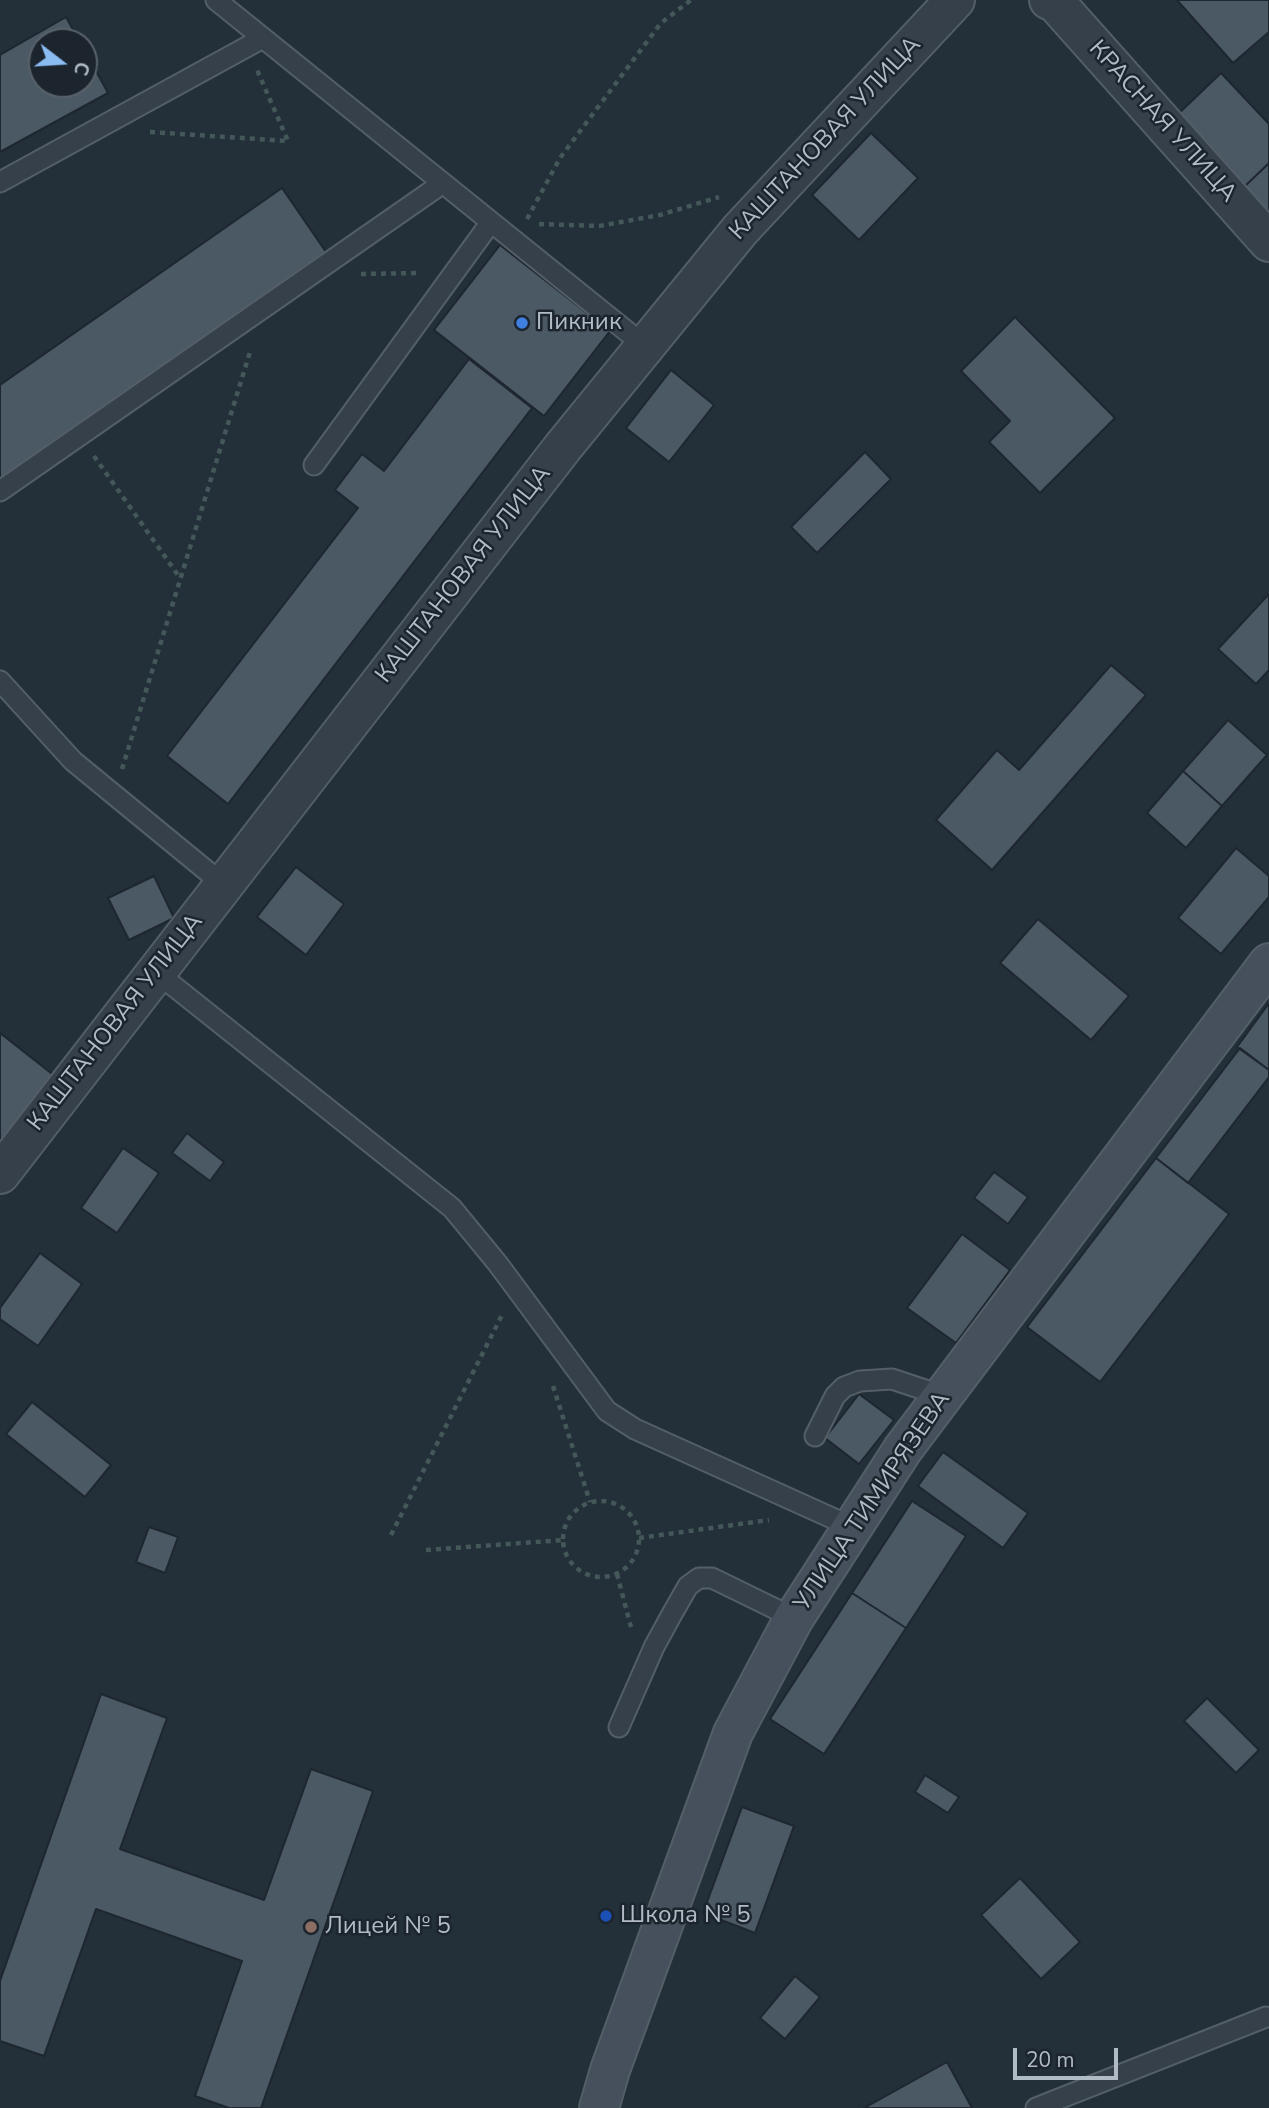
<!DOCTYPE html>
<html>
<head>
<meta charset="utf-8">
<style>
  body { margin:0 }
  #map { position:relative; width:1269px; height:2108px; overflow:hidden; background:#232f39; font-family:"Nunito Sans",sans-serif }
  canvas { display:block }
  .north { position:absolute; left:28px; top:28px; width:70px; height:70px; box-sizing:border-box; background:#1c252e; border:2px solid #58616a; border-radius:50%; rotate:107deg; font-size:19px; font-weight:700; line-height:28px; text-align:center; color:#b1bbc5 }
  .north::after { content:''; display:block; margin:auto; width:24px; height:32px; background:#8abcf2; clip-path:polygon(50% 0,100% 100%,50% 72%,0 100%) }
  .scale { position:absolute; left:1013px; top:2048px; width:105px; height:32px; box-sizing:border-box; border:4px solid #b1bbc5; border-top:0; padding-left:9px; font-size:21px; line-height:24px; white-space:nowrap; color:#b1bbc5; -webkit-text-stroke:5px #1c252e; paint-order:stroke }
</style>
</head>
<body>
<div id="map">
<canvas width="1269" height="2108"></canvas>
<div class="north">С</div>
<div class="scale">20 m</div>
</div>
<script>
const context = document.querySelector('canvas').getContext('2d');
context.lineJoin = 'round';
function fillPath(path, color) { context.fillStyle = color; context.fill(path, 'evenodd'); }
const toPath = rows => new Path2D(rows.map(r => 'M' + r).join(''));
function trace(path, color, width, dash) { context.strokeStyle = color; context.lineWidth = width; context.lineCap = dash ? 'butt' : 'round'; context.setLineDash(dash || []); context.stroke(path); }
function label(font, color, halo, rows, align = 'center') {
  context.font = font + ' "Nunito Sans",sans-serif'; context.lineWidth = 5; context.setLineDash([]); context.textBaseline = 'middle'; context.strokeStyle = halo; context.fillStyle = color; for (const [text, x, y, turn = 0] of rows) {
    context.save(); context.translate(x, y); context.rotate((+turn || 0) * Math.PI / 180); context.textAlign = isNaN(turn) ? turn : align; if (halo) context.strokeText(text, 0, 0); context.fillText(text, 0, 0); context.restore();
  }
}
const building = toPath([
  [1177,0,1269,0,1269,32,1233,63,1177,0],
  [66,17,80,42,42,42,42,84,84,84,84,49,108,93,0,152,0,55,66,17],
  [1221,73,1269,124,1269,163,1243,188,1175,117,1221,73],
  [871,133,918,178,859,240,812,195,871,133],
  [1269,163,1269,215,1243,188,1269,163],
  [282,188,326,252,0,480,0,385,282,188],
  [500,245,610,331,544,416,434,330,500,245],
  [1015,317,1115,418,1040,493,989,442,1010,421,961,371,1015,317],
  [469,359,532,408,228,804,167,756,358,508,335,490,362,454,384,471,469,359],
  [671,370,714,405,669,462,626,428,671,370],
  [865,452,891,479,817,553,791,527,865,452],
  [1269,594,1269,670,1256,684,1218,649,1269,594],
  [1111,665,1146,695,992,870,936,820,997,750,1019,770,1111,665],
  [1228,720,1267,755,1222,806,1183,771,1228,720],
  [1183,771,1222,806,1186,848,1147,813,1183,771],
  [1236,848,1269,876,1269,897,1221,954,1178,918,1236,848],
  [296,867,344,904,306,955,257,917,296,867],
  [154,876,174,918,129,940,108,898,154,876],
  [1038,919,1129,996,1091,1040,1000,963,1038,919],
  [1269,1003,1269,1070,1237,1047,1269,1003],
  [0,1033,56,1077,0,1150,0,1033],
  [1240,1048,1269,1070,1269,1077,1188,1183,1156,1158,1240,1048],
  [187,1133,224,1162,210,1181,172,1153,187,1133],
  [123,1148,159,1173,117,1233,81,1208,123,1148],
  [1156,1158,1229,1214,1100,1382,1027,1327,1156,1158],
  [994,1172,1028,1197,1008,1224,974,1198,994,1172],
  [962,1234,1010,1270,956,1343,907,1308,962,1234],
  [40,1253,82,1284,38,1346,0,1319,0,1308,40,1253],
  [859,1394,894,1420,859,1464,825,1438,859,1394],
  [32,1402,111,1465,85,1497,6,1434,32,1402],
  [943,1452,1028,1513,1003,1548,918,1486,943,1452],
  [912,1501,966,1536,906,1628,852,1593,912,1501],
  [149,1527,178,1537,165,1573,136,1562,149,1527],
  [852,1593,906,1628,824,1754,770,1719,852,1593],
  [101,1694,167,1718,120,1849,264,1900,311,1769,373,1791,261,2108,229,2108,195,2096,242,1961,96,1909,44,2056,0,2041,0,1981,101,1694],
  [1207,1698,1259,1750,1236,1773,1184,1721,1207,1698],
  [925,1775,959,1797,948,1813,915,1792,925,1775],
  [742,1807,794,1826,755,1933,703,1913,742,1807],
  [1020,1878,1080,1942,1041,1979,981,1915,1020,1878],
  [795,1976,820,1997,785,2039,760,2018,795,1976],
  [947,2062,972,2108,864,2108,947,2062]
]);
fillPath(building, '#4b5965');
trace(building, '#1e2730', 2);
const service = toPath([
  [216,0,645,346],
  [0,182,263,38],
  [314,465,491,222],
  [0,491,443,183],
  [0,681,73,761,224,885],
  [156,972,452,1208,498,1264,607,1411,635,1429,852,1527],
  [815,1436,835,1396,844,1387,860,1381,892,1379,943,1396],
  [619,1727,654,1647,672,1614,688,1586,699,1578,712,1578,794,1618],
  [1036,2108,1266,2017]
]);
const minor = toPath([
  [1049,0,1055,2,1269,242],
  [0,1174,563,447,740,230,955,0]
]);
const secondary = toPath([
  [599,2108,610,2070,733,1733,794,1618,903,1449,1269,963]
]);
trace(service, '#545e67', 23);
trace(minor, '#545e67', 42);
trace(secondary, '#545e67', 42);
trace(toPath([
  [150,132,288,141,257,70],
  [527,219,560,158,661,23,691,0],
  [539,224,599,226,660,215,719,197],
  [361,274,419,273],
  [94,456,180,578],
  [122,769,250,352],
  [553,1386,590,1502],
  '563 1539a38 38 0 1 1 76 0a38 38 0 1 1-76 0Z',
  [391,1535,503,1313],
  [639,1538,769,1520],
  [426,1550,563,1540],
  [617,1574,632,1631]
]), '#445859', 4.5, [5, 5]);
trace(service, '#36404a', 19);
trace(minor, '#36404a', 38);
trace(secondary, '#45505c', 38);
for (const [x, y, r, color] of [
  [522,323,7,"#3f7fe0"],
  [606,1916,7,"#1a4fb4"],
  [311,1927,7,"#8d6e63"]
]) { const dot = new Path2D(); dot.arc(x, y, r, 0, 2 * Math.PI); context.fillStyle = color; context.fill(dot); trace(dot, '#1c252e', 2.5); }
label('24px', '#b1bbc5', '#1c252e', [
  ["КРАСНАЯ УЛИЦА",1162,122,48],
  ["КАШТАНОВАЯ УЛИЦА",826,139,-47],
  ["КАШТАНОВАЯ УЛИЦА",464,575,-52],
  ["КАШТАНОВАЯ УЛИЦА",116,1023,-52],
  ["УЛИЦА ТИМИРЯЗЕВА",873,1502,-56]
]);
label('24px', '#b1bbc5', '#1c252e', [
  ["Пикник",536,323],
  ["Школа № 5",620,1916],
  ["Лицей № 5",325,1927]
], 'left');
</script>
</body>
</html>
